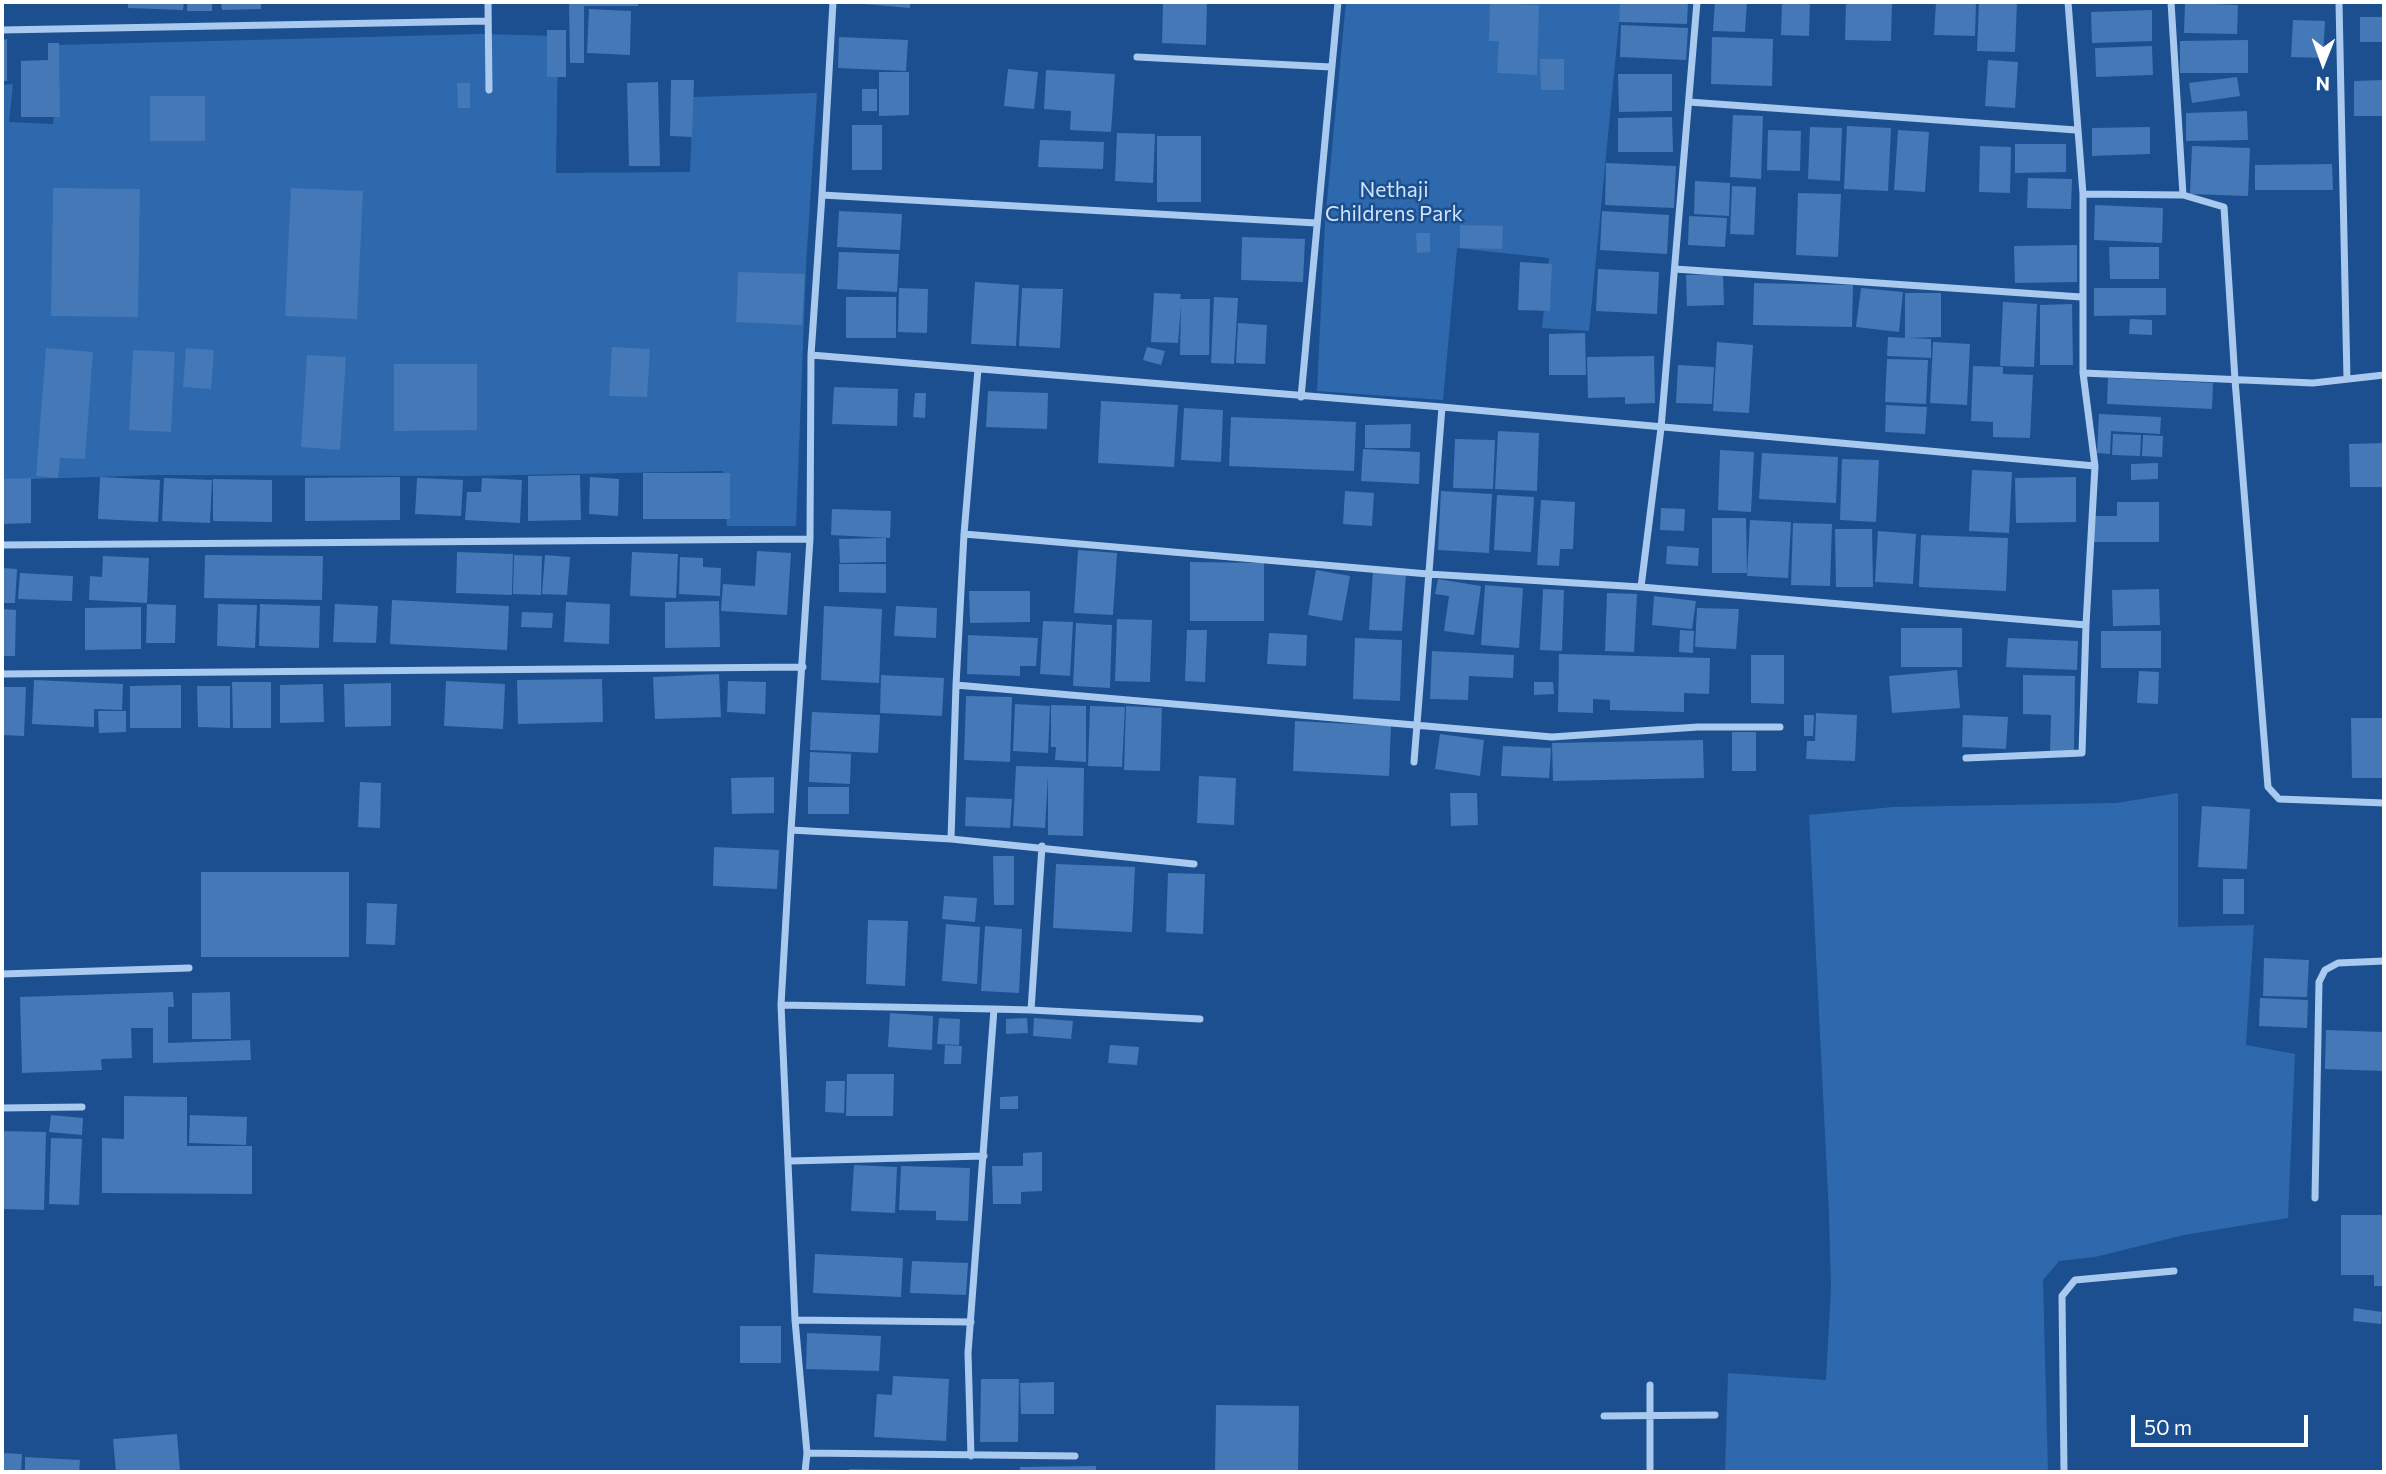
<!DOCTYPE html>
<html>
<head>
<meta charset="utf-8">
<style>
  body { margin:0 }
  #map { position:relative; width:2386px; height:1474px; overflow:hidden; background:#1b4f8f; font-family:Commissioner,sans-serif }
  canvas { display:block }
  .frame { position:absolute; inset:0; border:4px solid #fff; pointer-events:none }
  .north { position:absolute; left:2288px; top:28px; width:70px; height:70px; -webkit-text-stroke:5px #1b4f8f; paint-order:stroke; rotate:181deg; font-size:19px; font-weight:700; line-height:28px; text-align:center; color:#fff }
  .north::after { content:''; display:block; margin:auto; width:24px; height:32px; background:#fff; clip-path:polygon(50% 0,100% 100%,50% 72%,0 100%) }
  .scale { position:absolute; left:2131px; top:1415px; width:177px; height:32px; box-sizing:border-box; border:4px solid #fff; border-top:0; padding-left:9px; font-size:21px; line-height:24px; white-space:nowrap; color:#fff; -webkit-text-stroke:5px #1b4f8f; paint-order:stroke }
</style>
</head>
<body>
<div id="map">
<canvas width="2386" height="1474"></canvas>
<div class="frame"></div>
<div class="north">N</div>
<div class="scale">50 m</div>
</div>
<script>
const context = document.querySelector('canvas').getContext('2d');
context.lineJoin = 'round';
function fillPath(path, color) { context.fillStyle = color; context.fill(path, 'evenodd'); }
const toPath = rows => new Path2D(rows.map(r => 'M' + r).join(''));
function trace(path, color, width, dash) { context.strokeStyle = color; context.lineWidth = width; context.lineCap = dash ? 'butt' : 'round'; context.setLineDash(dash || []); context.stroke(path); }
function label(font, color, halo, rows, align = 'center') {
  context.font = font + ' Commissioner,sans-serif'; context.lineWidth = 5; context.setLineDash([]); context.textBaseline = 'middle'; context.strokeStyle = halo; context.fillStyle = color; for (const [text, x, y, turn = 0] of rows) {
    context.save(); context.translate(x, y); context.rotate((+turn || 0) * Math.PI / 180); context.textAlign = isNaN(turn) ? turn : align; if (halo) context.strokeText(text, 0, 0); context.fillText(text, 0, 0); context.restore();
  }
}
fillPath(toPath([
  [1346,2,1621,2,1589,331,1542,328,1549,258,1457,248,1443,400,1317,391,1325,222],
  [481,34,558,36,556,173,690,172,693,97,817,93,806,266,796,526,727,526,723,471,467,476,158,475,2,480,2,85,13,84,9,122,53,124,58,45],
  [2178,793,2178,927,2254,925,2246,1045,2295,1054,2288,1218,2184,1235,2095,1257,2059,1261,2043,1280,2048,1472,1725,1472,1728,1373,1826,1380,1831,1288,1829,1214,1809,815,1893,807,2116,803]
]), '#2e69ad');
fillPath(toPath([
  [128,2,184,2,183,10,128,8],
  [187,2,212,2,212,11,187,11],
  [221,2,261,2,261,9,222,10],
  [569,2,638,2,638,6,584,6,584,63,570,63],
  [842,2,910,2,910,8],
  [1163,2,1207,2,1206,45,1162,43],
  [1620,2,1688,2,1687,24,1619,22],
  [1715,2,1747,2,1745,32,1713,31],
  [1782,2,1810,2,1809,36,1781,35],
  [1846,2,1892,2,1891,41,1845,40],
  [1936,2,1976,2,1975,36,1934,35],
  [1979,2,2017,2,2015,52,1977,51],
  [1490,3,1539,5,1537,75,1497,73,1499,41,1489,41],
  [2185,3,2238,5,2237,34,2184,33],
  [2382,3,2384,3,2384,42,2360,42,2360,17,2382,17],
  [589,9,631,11,630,55,587,53],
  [2152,10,2152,41,2092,43,2091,12],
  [2293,20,2325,21,2323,58,2291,57],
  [1621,25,1688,28,1686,60,1620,57],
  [547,30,566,30,566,77,547,77],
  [839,37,908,40,906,71,838,68],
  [1712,37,1773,39,1772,86,1711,84],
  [7,39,7,81,2,81,2,40],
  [2248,40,2248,73,2180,73,2180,41],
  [48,43,59,43,60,117,21,117,21,61,48,60],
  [2152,46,2153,75,2096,77,2095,48],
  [1540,59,1564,59,1564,90,1541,90],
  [1988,60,2018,62,2015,108,1985,106],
  [1008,69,1038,72,1034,109,1004,106],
  [1046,70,1115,74,1111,132,1070,130,1071,111,1044,109],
  [879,72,909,72,909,115,879,116],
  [1618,74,1672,74,1672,111,1619,112],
  [2237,77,2240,96,2192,103,2189,83],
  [671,80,694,80,692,137,670,136],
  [2384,80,2384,116,2354,116,2354,81],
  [658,82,660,166,629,166,627,83],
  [457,83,470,83,470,108,458,108],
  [862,89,877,89,877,111,862,111],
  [150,96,205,96,205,141,150,141],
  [2247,111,2248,140,2186,141,2186,113],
  [1733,115,1763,116,1761,179,1730,177],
  [1672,117,1673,152,1618,152,1618,118],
  [852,125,882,125,882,170,852,170],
  [1847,126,1891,128,1888,191,1844,189],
  [1810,127,1842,128,1840,181,1808,179],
  [2150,127,2150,154,2092,156,2092,128],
  [1768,130,1801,131,1800,171,1767,170],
  [1898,130,1929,132,1925,192,1894,190],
  [1117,133,1155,134,1153,183,1115,181],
  [1157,136,1201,136,1201,202,1157,202],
  [1040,140,1104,142,1103,169,1038,167],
  [2015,144,2066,144,2066,172,2015,173],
  [1980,146,2011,147,2010,193,1979,192],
  [2192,146,2250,148,2248,196,2190,194],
  [1606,163,1676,166,1674,208,1605,205],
  [2332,164,2333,190,2255,190,2255,165],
  [2028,178,2072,179,2071,209,2027,208],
  [1695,181,1730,183,1729,216,1694,214],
  [1732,186,1756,187,1754,235,1730,234],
  [53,188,140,189,138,317,51,316],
  [291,188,363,191,357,319,285,316],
  [1798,193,1841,194,1838,257,1796,255],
  [2095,205,2163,208,2162,243,2094,240],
  [839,211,902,214,900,250,837,247],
  [1602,211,1669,215,1667,254,1600,250],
  [1689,216,1727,218,1725,247,1688,245],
  [1460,225,1503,226,1502,249,1460,248],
  [1416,233,1430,233,1430,252,1417,253],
  [1242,237,1305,239,1303,282,1241,280],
  [2077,245,2077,282,2015,283,2014,246],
  [2109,247,2159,247,2159,279,2110,279],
  [839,252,899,254,897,292,837,289],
  [1520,262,1552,264,1550,311,1518,310],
  [1598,269,1659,272,1657,314,1596,311],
  [738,272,805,274,802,325,736,322],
  [1723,274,1724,305,1687,306,1686,275],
  [975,282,1019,285,1016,346,971,344],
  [1754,283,1853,285,1852,327,1753,325],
  [899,288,928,289,927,333,898,332],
  [1022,288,1063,289,1060,348,1019,346],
  [1861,288,1903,292,1899,332,1856,327],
  [2094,288,2166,288,2166,315,2094,316],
  [1154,293,1181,294,1180,299,1210,299,1209,355,1180,355,1181,305,1178,343,1151,342],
  [1905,293,1941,293,1941,337,1905,338],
  [846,297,896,297,896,338,846,338],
  [1214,297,1238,298,1234,364,1211,363],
  [2003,302,2037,304,2034,367,2000,366],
  [2072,304,2073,365,2040,365,2040,305],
  [2130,319,2152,320,2152,335,2129,334],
  [1238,323,1267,325,1265,364,1236,363],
  [1585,333,1586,375,1549,375,1549,334],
  [1888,337,1931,339,1931,358,1887,356],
  [1717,342,1753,345,1749,413,1713,411],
  [1933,342,1970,344,1967,405,1930,403],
  [612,347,650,349,647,397,609,396],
  [1147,347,1165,351,1161,365,1143,360],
  [46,348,93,352,85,459,60,458,58,478,36,476],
  [186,348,214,350,211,389,183,387],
  [133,350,175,352,171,432,129,430],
  [307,355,346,357,340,450,301,447],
  [1654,356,1655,403,1625,404,1625,397,1588,398,1587,357],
  [1887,359,1928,360,1926,404,1885,402],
  [394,364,477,364,477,430,394,431],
  [1678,365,1714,367,1712,404,1676,403],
  [1973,366,2003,367,2003,374,2033,375,2030,438,1993,437,1993,422,1971,421],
  [2108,378,2213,383,2212,409,2107,404],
  [834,387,898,389,897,426,832,424],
  [988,391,1048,393,1047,429,986,427],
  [915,393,926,393,925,418,913,417],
  [1101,401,1178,405,1174,467,1098,463],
  [1886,405,1927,407,1925,434,1885,432],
  [1184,408,1223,410,1221,462,1181,460],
  [2099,414,2161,417,2160,434,2111,431,2110,454,2097,453],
  [1231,417,1356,422,1354,471,1229,466],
  [1411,424,1410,448,1365,448,1365,425],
  [1498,431,1539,433,1537,491,1495,489],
  [2113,434,2141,435,2140,456,2112,455],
  [2143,435,2163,436,2162,457,2142,456],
  [1455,439,1495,440,1493,489,1453,488],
  [2384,443,2384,487,2350,487,2349,444],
  [1363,449,1420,452,1419,484,1361,481],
  [1720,450,1754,452,1751,512,1718,510],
  [1762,453,1838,457,1836,503,1759,499],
  [1842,459,1879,460,1876,522,1840,520],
  [2158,463,2158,479,2131,480,2131,464],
  [1972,470,2012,472,2009,533,1969,531],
  [643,473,730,473,730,519,643,519],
  [580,475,581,520,528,521,528,476],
  [100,477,160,480,158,522,98,519],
  [400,477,400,520,305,521,305,478],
  [590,477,619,479,618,516,589,514],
  [2076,477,2076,522,2016,523,2015,478],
  [31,478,31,523,2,524,2,479],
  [164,478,212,480,210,523,162,521],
  [417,478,463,480,461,516,415,514],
  [482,478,522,480,520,523,465,520,467,492,481,492],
  [213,479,272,480,272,522,213,521],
  [1345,491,1374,493,1372,526,1343,524],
  [1441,491,1492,494,1489,553,1438,550],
  [1497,495,1534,497,1531,552,1494,550],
  [1541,500,1575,502,1573,549,1560,549,1559,566,1537,565],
  [2117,502,2159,502,2159,542,2093,542,2093,516,2117,516],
  [1661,508,1685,509,1684,531,1660,530],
  [832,509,891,511,890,538,831,535],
  [1712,518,1746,518,1747,573,1712,573],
  [1750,520,1791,522,1788,578,1747,576],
  [1793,523,1832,524,1830,586,1791,585],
  [1835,529,1872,529,1873,587,1836,587],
  [1878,531,1916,534,1913,584,1875,582],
  [1921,535,2008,538,2006,591,1919,587],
  [886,538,886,562,840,563,839,539],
  [1667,546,1699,548,1698,566,1666,564],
  [1078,550,1117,553,1113,615,1074,613],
  [757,551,791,553,787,615,721,611,723,584,755,586],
  [457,552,513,554,512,595,456,593],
  [632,552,678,554,676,598,630,596],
  [205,555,323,556,322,600,204,598],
  [514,555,542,556,541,595,513,594],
  [545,555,570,557,567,595,542,594],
  [103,556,149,558,147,603,89,600,90,576,102,577],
  [680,557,703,558,703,567,721,568,720,596,679,594],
  [1190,562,1264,563,1264,621,1190,621],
  [839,564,886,564,886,593,839,592],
  [2,568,17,569,15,603,2,603],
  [1316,570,1350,576,1342,621,1308,615],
  [1373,571,1406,573,1402,631,1369,630],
  [20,573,73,576,72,601,18,599],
  [1438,579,1481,586,1474,635,1444,631,1449,596,1435,594],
  [1485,585,1523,588,1519,648,1481,645],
  [1543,589,1564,590,1562,651,1540,650],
  [2159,589,2160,625,2113,626,2112,590],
  [969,591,1030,591,1030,622,970,623],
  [1607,593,1637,594,1634,652,1605,651],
  [1654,596,1696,601,1692,629,1652,625],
  [392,600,509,606,507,650,390,644],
  [719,601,720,647,665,648,665,602],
  [566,602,610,604,609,644,564,642],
  [147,604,176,605,175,643,146,643],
  [218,604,257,605,255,648,217,646],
  [260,604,320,606,319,648,259,646],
  [335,604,378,606,376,643,333,642],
  [824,606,882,609,879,683,821,680],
  [896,606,937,608,936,638,894,636],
  [141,607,141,649,85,650,85,608],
  [1697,608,1739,609,1736,649,1695,647],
  [2,609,16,610,15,656,2,656],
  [522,612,553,613,552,628,521,627],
  [1117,619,1152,620,1150,682,1115,681],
  [1043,621,1073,622,1070,676,1040,674],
  [1076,623,1112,625,1110,688,1073,686],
  [1901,628,1962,628,1962,667,1901,667],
  [1187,630,1207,630,1205,682,1185,681],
  [1680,630,1694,631,1693,653,1679,652],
  [2101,631,2161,631,2161,668,2101,668],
  [1269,633,1307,635,1306,666,1267,664],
  [968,635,1038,638,1036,666,1020,666,1020,676,967,674],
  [1355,638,1402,640,1400,701,1353,699],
  [2008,638,2078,641,2077,670,2006,667],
  [1432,651,1514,655,1513,678,1469,676,1468,700,1430,699],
  [1559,654,1710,658,1709,694,1684,693,1684,712,1610,710,1610,700,1593,699,1593,713,1558,712],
  [1751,655,1784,655,1784,704,1751,703],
  [1957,670,1960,708,1892,713,1889,676],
  [2139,671,2159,672,2158,704,2137,703],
  [719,674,721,717,655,719,653,677],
  [881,675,944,678,942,716,880,713],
  [2023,675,2075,676,2074,752,2050,752,2051,715,2023,714],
  [602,679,603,722,518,724,517,680],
  [34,680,123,684,122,710,94,709,94,727,32,724],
  [446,681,505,684,503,729,444,726],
  [728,681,766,682,765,714,727,712],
  [232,682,271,682,271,728,233,728],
  [1534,682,1553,682,1554,694,1534,695],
  [391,683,391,726,345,727,344,684],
  [323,684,324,722,280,723,280,685],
  [181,685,181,728,130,728,130,686],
  [197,686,230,686,230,728,198,727],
  [2,687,26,687,24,736,2,735],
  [966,696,1012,697,1010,762,964,760],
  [1015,704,1050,706,1048,753,1013,751],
  [1051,705,1086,706,1086,762,1055,760,1056,747,1051,747],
  [1090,706,1125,707,1122,767,1088,766],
  [1126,706,1162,708,1160,771,1124,770],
  [98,711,126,711,126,732,99,733],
  [812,712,880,715,878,753,810,750],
  [1816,713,1857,715,1855,761,1806,759,1807,741,1815,741],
  [1804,715,1814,715,1813,736,1804,736],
  [1963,715,2008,717,2006,749,1962,747],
  [2351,718,2384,718,2384,778,2352,778],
  [1295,721,1391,726,1389,776,1293,771],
  [1732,732,1756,732,1756,771,1732,771],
  [1440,734,1484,740,1480,776,1435,769],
  [1703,740,1704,778,1553,781,1552,743],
  [1503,746,1551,748,1549,778,1501,776],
  [810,752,851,754,850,784,809,782],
  [1016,766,1084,768,1083,836,1048,835,1048,775,1045,828,1013,826],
  [1199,776,1236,778,1234,825,1197,823],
  [774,777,774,813,732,814,731,778],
  [360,782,381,783,380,828,358,827],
  [808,787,849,787,849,814,808,814],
  [1450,793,1477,793,1478,825,1451,826],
  [966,797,1012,799,1010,828,965,826],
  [2202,806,2250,809,2247,869,2198,867],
  [714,847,779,850,777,889,713,886],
  [993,856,1014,856,1014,905,994,905],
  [1056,864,1135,867,1132,932,1053,928],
  [201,872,349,872,349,957,201,957],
  [1168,873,1205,874,1203,934,1166,932],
  [2223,879,2244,879,2244,914,2223,914],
  [944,896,977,898,975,922,942,919],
  [367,903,397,904,395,945,366,944],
  [868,920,908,921,905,986,866,984],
  [946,924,980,927,977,984,942,981],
  [985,926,1022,929,1019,993,981,991],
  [2264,958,2309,960,2307,997,2263,996],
  [173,992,174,1007,168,1007,168,1043,250,1040,251,1060,153,1063,153,1028,131,1028,132,1058,101,1059,102,1070,22,1073,20,997],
  [230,992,231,1039,192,1039,192,993],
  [2260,998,2308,1000,2307,1028,2259,1026],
  [890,1013,933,1016,932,1050,888,1047],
  [939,1018,960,1019,959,1045,937,1044],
  [1027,1018,1028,1033,1006,1034,1006,1019],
  [1034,1018,1073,1021,1071,1039,1033,1036],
  [2326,1030,2384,1032,2384,1071,2325,1069],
  [945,1045,962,1046,961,1064,944,1064],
  [1110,1045,1139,1047,1137,1065,1108,1063],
  [847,1074,894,1074,893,1116,846,1116],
  [826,1081,845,1081,844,1113,825,1112],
  [124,1096,187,1097,187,1146,252,1146,252,1194,102,1193,102,1138,124,1139],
  [1018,1096,1018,1109,1000,1109,1000,1097],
  [51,1115,83,1118,82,1135,49,1132],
  [190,1115,247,1117,246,1145,189,1143],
  [2,1131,46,1132,44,1210,2,1209],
  [51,1138,82,1139,79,1205,49,1204],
  [1042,1152,1042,1191,1021,1192,1021,1204,993,1204,992,1166,1023,1166,1023,1153],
  [854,1165,897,1167,895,1213,851,1211],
  [901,1166,970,1168,968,1221,936,1220,936,1211,899,1210],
  [2341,1215,2384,1215,2384,1286,2374,1286,2374,1275,2341,1275],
  [815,1254,903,1258,901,1297,813,1293],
  [912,1261,968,1263,966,1295,910,1293],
  [2354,1308,2382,1312,2381,1324,2353,1321],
  [740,1326,781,1326,781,1363,740,1363],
  [807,1333,881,1336,879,1371,806,1369],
  [893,1376,949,1379,946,1441,874,1437,877,1394,892,1395],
  [981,1379,1019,1379,1018,1442,980,1442],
  [1054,1382,1054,1414,1021,1414,1020,1383],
  [1216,1405,1299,1406,1298,1472,1215,1472],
  [177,1434,180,1472,116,1472,113,1439],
  [2,1453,22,1454,21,1472,2,1472],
  [25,1457,80,1460,79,1472,25,1472],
  [1096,1466,1096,1472,1020,1472,1020,1467],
  [849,1469,906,1470,906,1472,849,1472]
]), '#4478b7');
trace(toPath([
  [488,2,489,90],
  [833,2,822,195,1316,223],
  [1697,2,1661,428,1641,587,2086,625,2095,466],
  [2068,2,2083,194,2083,373,2313,383,2384,375],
  [2339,2,2347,379],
  [2,30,488,21],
  [1137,57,1331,67],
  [1689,102,2076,130],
  [2083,194,2183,195,2171,2],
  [2183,195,2224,207,2235,380,2268,787,2279,799,2384,803],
  [1675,269,2081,297],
  [811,355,1442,407,2095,466,2083,373],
  [978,369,964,534,1428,574,1641,587],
  [1301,397,1338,2],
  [964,534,956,685,1552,737,1698,727,1780,727],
  [810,539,791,830,951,839],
  [2,545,810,539,811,355,822,195],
  [2,674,803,667],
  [956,685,951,839,1194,864],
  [1966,758,2082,753,2086,625],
  [1414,762,1442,407],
  [791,830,781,1005,795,1320,807,1453,1075,1456],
  [2,974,189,968],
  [781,1005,994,1009,968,1353,971,1456],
  [994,1009,1031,1010,1042,846],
  [1031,1010,1200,1019],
  [2,1108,82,1107],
  [790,1161,984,1156],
  [2315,1198,2319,982,2325,970,2338,963,2384,961],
  [795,1320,971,1322],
  [1604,1416,1715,1415],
  [805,1472,807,1453],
  [1650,1472,1650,1385],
  [2064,1472,2062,1296,2075,1280,2174,1271]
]), '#a9c9ee', 7);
label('21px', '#cfe3fa', '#1b4f8f', [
  ["Nethaji",1394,190],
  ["Childrens Park",1394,214]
]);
</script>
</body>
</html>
